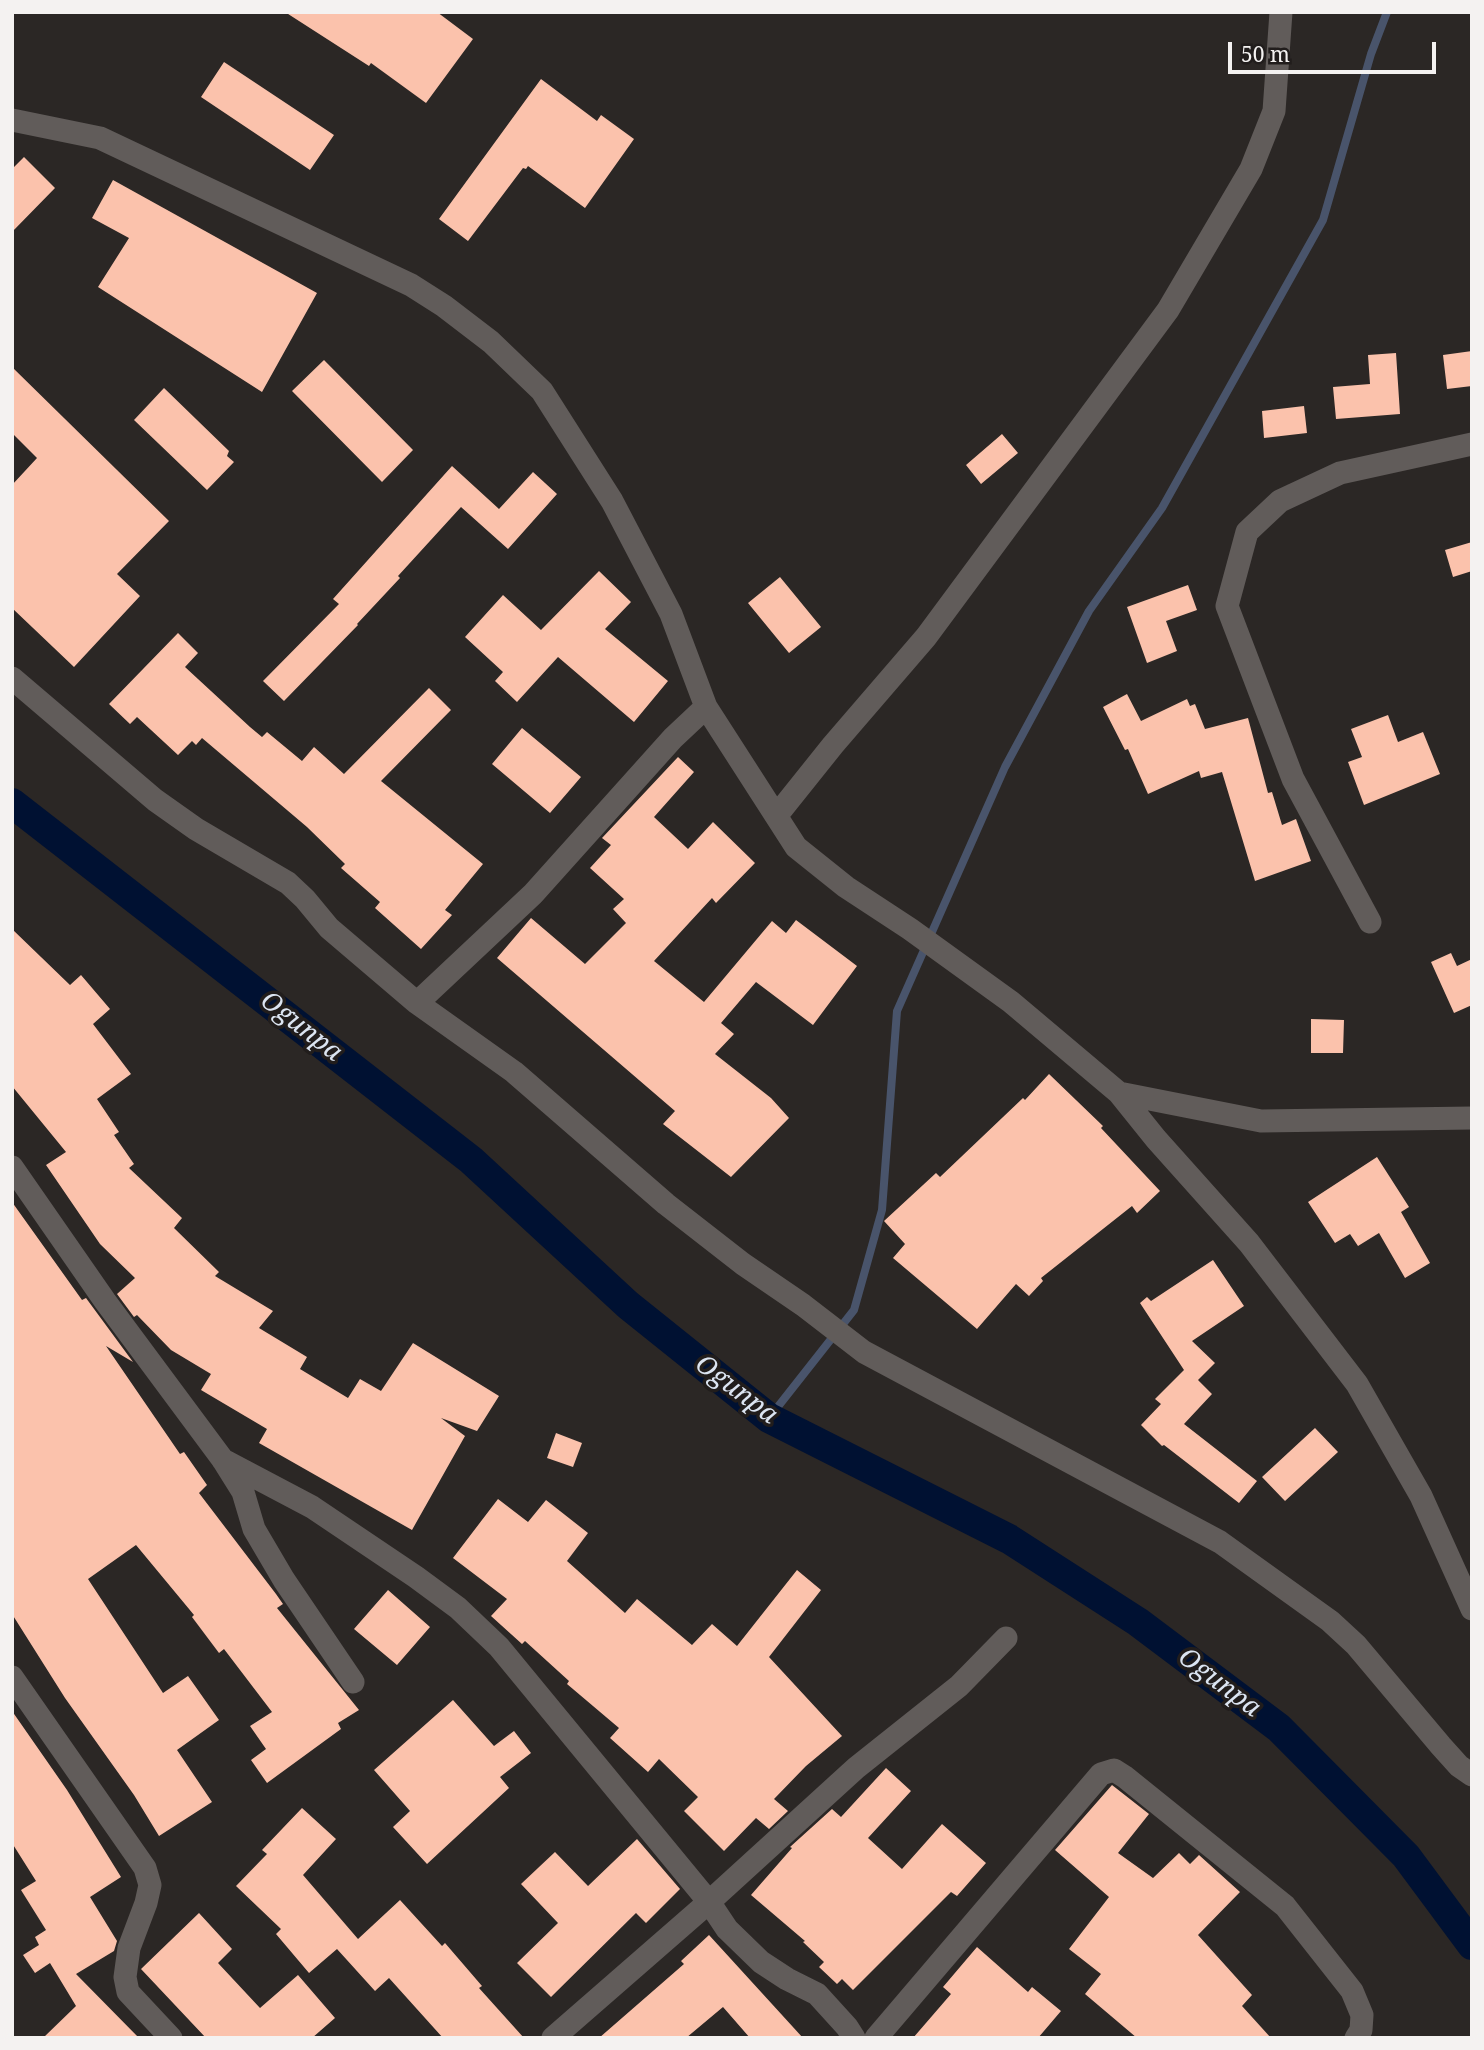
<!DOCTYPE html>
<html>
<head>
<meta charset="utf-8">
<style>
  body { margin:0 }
  #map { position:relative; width:1484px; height:2050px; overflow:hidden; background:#2b2725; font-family:"Noto Serif",serif }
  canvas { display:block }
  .frame { position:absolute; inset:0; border:14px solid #f4f2f1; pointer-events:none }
  .scale { position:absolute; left:1228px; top:42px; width:208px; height:32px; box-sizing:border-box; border:4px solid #f4f2f1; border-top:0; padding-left:9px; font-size:21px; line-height:24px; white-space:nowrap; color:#f4f2f1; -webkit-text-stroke:5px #211d1c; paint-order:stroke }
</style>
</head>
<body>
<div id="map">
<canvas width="1484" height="2050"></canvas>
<div class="frame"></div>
<div class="scale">50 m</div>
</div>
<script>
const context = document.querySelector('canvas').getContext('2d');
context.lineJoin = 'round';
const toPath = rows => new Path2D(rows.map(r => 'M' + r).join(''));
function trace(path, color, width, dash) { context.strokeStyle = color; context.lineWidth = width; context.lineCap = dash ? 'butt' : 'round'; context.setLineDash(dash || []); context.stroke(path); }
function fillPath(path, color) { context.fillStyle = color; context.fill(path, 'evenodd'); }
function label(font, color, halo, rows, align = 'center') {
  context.font = font + ' "Noto Serif",serif'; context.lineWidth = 7; context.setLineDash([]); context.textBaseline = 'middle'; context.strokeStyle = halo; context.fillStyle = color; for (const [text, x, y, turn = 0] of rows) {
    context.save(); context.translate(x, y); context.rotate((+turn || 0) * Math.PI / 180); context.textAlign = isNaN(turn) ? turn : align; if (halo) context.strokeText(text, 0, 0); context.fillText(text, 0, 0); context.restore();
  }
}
trace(toPath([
  [769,1418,854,1310,882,1210,897,1011,1005,767,1089,611,1162,508,1323,220,1371,54,1387,12]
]), '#49546b', 8);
trace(toPath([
  [12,803,471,1160,628,1305,769,1418,1009,1539,1138,1622,1279,1728,1406,1856,1472,1945]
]), '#001132', 30);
fillPath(toPath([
  [285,12,437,12,473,39,426,103,371,63,369,66],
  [224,62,334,135,310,170,201,97],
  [541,79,597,121,601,115,634,139,585,208,528,166,526,169,523,168,468,241,439,219],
  [24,157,55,188,12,232,12,169],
  [113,180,317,293,262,392,98,287,129,238,92,218],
  [1472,351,1472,386,1447,389,1443,355],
  [1396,353,1400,414,1336,419,1333,387,1370,384,1368,355],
  [324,360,413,450,382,482,292,391],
  [12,367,169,521,117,574,140,596,74,667,12,608,12,485,37,458,12,433],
  [164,388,229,451,227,456,234,462,207,490,134,420],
  [1304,406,1307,433,1264,438,1262,411],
  [1002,434,1018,453,981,484,966,465],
  [452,466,499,509,533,472,557,494,508,549,461,507,398,576,400,578,357,624,358,625,284,701,263,681,339,604,333,599],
  [1472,542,1472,571,1453,577,1445,550],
  [599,571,631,602,605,629,668,681,634,722,558,657,517,702,495,681,503,672,465,637,503,595,541,630],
  [780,577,821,627,789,653,748,603],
  [1188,585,1197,610,1166,621,1177,651,1147,663,1127,607],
  [178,633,198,653,185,667,250,727,262,737,267,732,302,761,314,747,344,774,429,688,451,710,381,781,483,864,445,910,452,915,421,949,375,908,380,902,341,868,345,864,307,827,202,738,196,745,192,741,178,755,137,717,130,724,109,704],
  [1127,694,1141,721,1187,699,1190,706,1195,704,1205,729,1248,718,1268,793,1272,792,1282,825,1296,819,1311,861,1255,881,1222,772,1201,778,1199,771,1148,794,1128,749,1125,750,1103,707],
  [1388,715,1398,742,1423,732,1440,774,1364,805,1348,762,1362,757,1351,729],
  [522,728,581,777,550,813,492,764],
  [678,757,694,772,654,817,688,849,713,822,755,863,716,903,712,898,654,961,704,1002,772,921,786,933,796,920,857,966,813,1025,756,982,721,1023,734,1034,715,1054,771,1098,789,1118,731,1177,663,1124,675,1111,497,958,531,918,585,964,626,923,613,909,624,899,590,868,611,845,602,838],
  [12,929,70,985,81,975,110,1009,93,1024,131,1074,97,1099,119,1132,114,1135,134,1164,129,1168,182,1218,174,1228,219,1272,215,1276,273,1311,259,1328,307,1357,300,1369,348,1398,360,1379,381,1391,413,1343,499,1396,477,1431,441,1418,465,1436,412,1530,259,1443,267,1429,201,1390,211,1374,171,1350,137,1315,134,1317,117,1294,135,1278,100,1244,46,1165,66,1152,12,1086],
  [1451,953,1457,966,1472,959,1472,1005,1454,1013,1431,962],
  [1311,1019,1344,1020,1343,1053,1311,1053],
  [1049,1074,1103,1126,1101,1128,1160,1191,1137,1213,1132,1206,1041,1278,1043,1281,1029,1296,1016,1284,977,1329,893,1258,905,1244,884,1221,936,1173,940,1177,1023,1098,1025,1100],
  [1377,1157,1409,1207,1401,1212,1430,1263,1405,1278,1379,1233,1358,1246,1350,1234,1335,1243,1308,1202],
  [12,1202,82,1300,86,1298,133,1362,106,1346,180,1454,184,1452,207,1485,199,1493,276,1594,283,1604,277,1608,359,1710,338,1723,341,1729,267,1783,251,1760,266,1749,250,1726,272,1712,224,1649,219,1653,192,1617,194,1615,136,1545,88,1579,163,1693,188,1676,219,1720,177,1750,212,1802,159,1836,134,1795,65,1698,12,1614],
  [1213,1260,1244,1306,1192,1341,1215,1363,1198,1380,1212,1394,1184,1424,1257,1481,1239,1503,1164,1445,1162,1446,1141,1425,1161,1404,1155,1399,1184,1370,1140,1303,1147,1297,1151,1301],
  [1315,1428,1338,1452,1285,1501,1262,1477],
  [556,1433,582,1443,573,1467,547,1458],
  [498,1499,528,1522,546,1500,588,1533,567,1561,625,1613,637,1599,692,1645,712,1624,737,1646,797,1570,821,1590,769,1657,842,1736,806,1766,774,1799,788,1811,769,1829,756,1818,724,1851,684,1811,698,1797,659,1759,648,1772,610,1738,619,1728,567,1684,569,1681,525,1641,522,1644,491,1616,507,1599,453,1558],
  [388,1590,430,1627,397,1665,354,1629],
  [453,1700,494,1746,514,1731,531,1753,500,1777,509,1788,427,1864,393,1827,410,1811,374,1770],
  [12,1711,67,1790,121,1877,90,1897,117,1941,114,1951,76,1974,139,2038,43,2038,76,2006,50,1963,35,1973,23,1955,39,1945,35,1937,46,1930,21,1890,36,1881,12,1843],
  [886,1768,911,1791,868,1838,902,1869,942,1824,986,1863,957,1896,951,1892,853,1990,842,1979,837,1984,819,1967,824,1962,803,1942,805,1941,751,1895,792,1848,790,1847,832,1809,841,1817],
  [1112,1785,1149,1814,1118,1853,1153,1878,1179,1853,1190,1864,1199,1855,1240,1892,1198,1935,1252,1995,1242,2006,1271,2038,1137,2038,1085,1994,1101,1974,1069,1949,1109,1897,1055,1850],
  [302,1808,336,1839,303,1875,358,1939,400,1900,442,1946,445,1943,482,1986,479,1988,524,2038,443,2038,389,1978,375,1991,337,1949,309,1973,276,1934,281,1929,236,1886,267,1854,262,1850],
  [637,1839,680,1889,646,1923,636,1913,551,1997,517,1963,558,1923,521,1884,555,1852,588,1886],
  [199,1913,232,1949,218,1963,260,2008,298,1975,335,2018,312,2038,206,2038,141,1969],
  [709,1935,803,2038,750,2038,723,2007,686,2038,599,2038,684,1964,681,1961],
  [977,1947,1028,1992,1032,1987,1061,2011,1038,2038,913,2038,951,1994,943,1987]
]), '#fbc2ac');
trace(toPath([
  [12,120,100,138,411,285,444,306,491,342,542,391,612,501,671,614,706,707,796,847,846,887,910,929,1011,1002,1119,1093,1156,1139,1249,1243,1357,1384,1421,1496,1472,1609],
  [12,678,155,800,196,829,288,883,305,899,329,928,417,1003,514,1072,666,1204,743,1264,803,1305,864,1352,1220,1542,1330,1621,1356,1645,1441,1746,1459,1766,1472,1775],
  [777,815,833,745,926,637,1168,310,1251,169,1274,111,1281,12],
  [1370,922,1293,779,1227,606,1247,532,1280,501,1340,473,1472,444],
  [417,1003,533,894,673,738,706,707],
  [1119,1093,1261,1121,1472,1118],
  [12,1167,105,1301,223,1460,243,1492,254,1529,284,1580,353,1682],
  [223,1460,312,1507,416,1577,458,1608,499,1647,709,1902,727,1929,761,1962,787,1979,817,1994,847,2027,854,2038],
  [12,1677,145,1868,150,1885,146,1903,129,1948,125,1977,128,1992,171,2038],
  [553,2038,709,1902,856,1768,959,1686,1006,1638],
  [876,2038,1101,1774,1114,1770,1125,1777,1285,1906,1352,1991,1362,2015,1361,2030,1356,2038]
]), '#615c5a', 23);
label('italic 26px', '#dce5f2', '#211d1c', [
  ["Ogunpa",301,1027,38],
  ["Ogunpa",736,1390,37],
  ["Ogunpa",1219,1683,37]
]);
</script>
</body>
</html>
